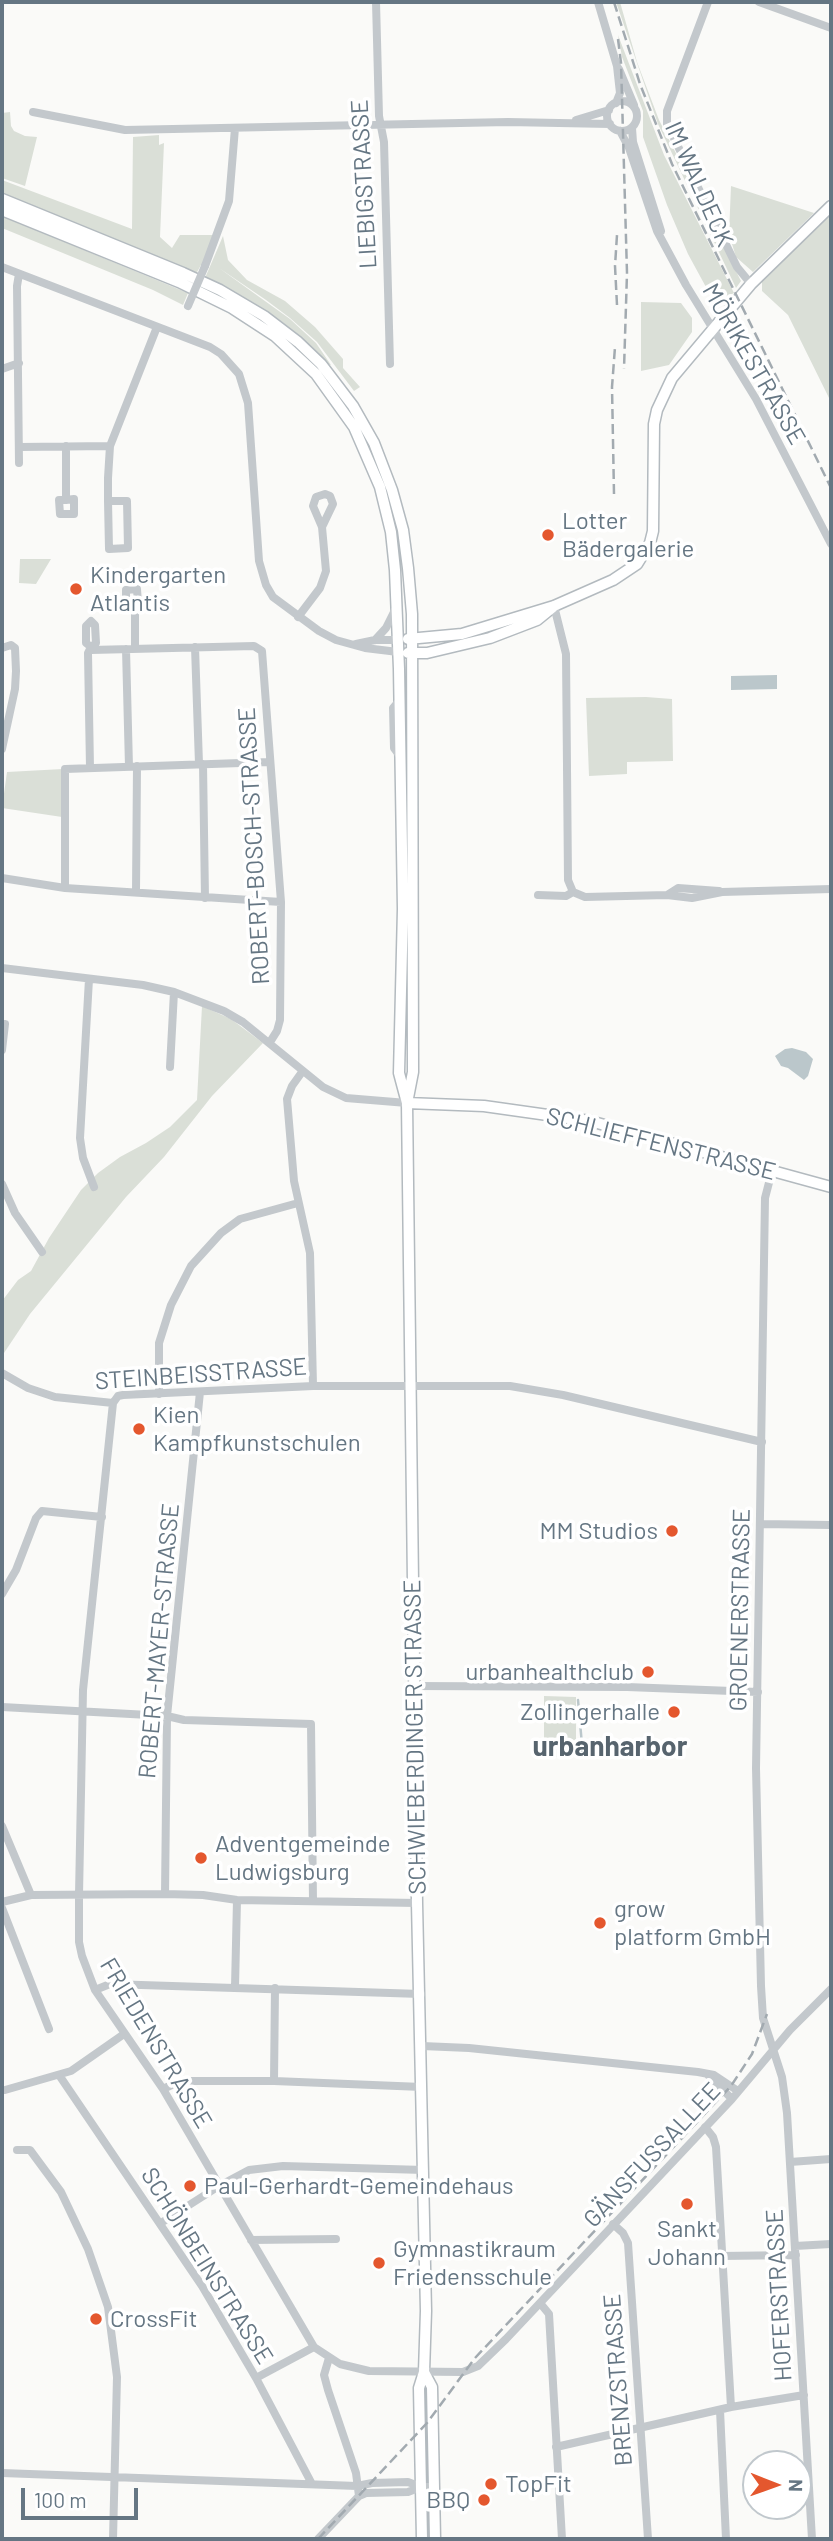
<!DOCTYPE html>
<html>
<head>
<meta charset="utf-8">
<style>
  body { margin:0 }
  #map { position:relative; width:833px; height:2541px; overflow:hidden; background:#fafaf8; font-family:Barlow,sans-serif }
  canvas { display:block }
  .frame { position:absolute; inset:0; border:4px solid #657683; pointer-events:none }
  .north { position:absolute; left:742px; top:2450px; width:70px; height:70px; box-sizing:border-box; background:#fff; border:2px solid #c1c8cd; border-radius:50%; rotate:91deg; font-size:19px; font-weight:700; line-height:28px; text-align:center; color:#657683 }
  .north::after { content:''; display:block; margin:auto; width:24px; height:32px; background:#e4572e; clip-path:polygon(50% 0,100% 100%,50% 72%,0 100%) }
  .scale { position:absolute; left:21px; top:2488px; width:117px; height:32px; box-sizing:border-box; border:4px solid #657683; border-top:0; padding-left:9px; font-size:21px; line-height:24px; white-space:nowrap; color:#657683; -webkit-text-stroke:5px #fff; paint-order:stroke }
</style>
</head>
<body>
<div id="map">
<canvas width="833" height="2541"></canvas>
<div class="frame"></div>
<div class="north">N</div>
<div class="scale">100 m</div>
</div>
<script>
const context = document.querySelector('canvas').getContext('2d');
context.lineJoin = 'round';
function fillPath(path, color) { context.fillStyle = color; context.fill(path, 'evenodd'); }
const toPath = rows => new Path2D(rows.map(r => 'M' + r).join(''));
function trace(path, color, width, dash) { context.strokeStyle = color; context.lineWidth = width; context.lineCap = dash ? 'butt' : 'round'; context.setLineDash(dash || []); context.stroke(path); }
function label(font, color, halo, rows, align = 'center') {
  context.font = font + ' Barlow,sans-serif'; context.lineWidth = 7; context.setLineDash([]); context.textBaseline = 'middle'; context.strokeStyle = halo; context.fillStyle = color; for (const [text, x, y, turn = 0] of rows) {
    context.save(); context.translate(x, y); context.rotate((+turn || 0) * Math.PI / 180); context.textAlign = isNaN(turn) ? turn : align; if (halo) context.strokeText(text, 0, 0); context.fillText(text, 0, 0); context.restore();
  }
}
fillPath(toPath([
  [616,2,620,2,637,62,659,120,741,281,736,288,658,124],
  [618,35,664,155,734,293,718,301,713,300,688,254,667,205,643,137,643,111,622,57],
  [10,112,11,126,14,131,25,136,37,137,25,186,2,178,2,113],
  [159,135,159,145,164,143,160,237,172,248,180,235,214,235,203,265,201,265,196,274,2,194,2,180,132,229,133,137],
  [731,186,814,213,753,272,736,257,729,234],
  [831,215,831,402,788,315,762,291,762,278],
  [2,216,188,293,183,305,153,290,2,228],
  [223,236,228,260,247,280,285,301,315,327,343,359,343,368,360,387,354,391,317,342,290,318,266,300,219,268,290,319,316,343,331,365,326,364,304,340,275,317,234,292,205,278],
  [641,302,681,303,692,318,692,332,669,365,641,371],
  [20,559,51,559,36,584,19,583],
  [646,697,672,699,673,761,627,762,627,774,589,776,586,698],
  [63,769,62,817,2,808,7,772],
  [202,1006,231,1019,263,1043,212,1096,164,1157,126,1197,30,1314,2,1356,2,1301,18,1280,31,1271,49,1238,81,1190,98,1173,120,1157,146,1143,170,1127,197,1100],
  [544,1696,576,1697,576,1757,544,1757]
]), '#dadfd7');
fillPath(toPath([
  [777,675,777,689,731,690,731,676],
  [792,1048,806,1052,813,1059,808,1076,804,1080,788,1068,781,1066,775,1056,785,1049]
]), '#bbc7cb');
trace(toPath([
  [578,1700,583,1756]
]), '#bbc7cb', 2.5);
const secondary = toPath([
  [2,199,183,273,220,290,264,316,298,342,321,364,353,406,374,443,392,490,403,530,408,568,412,614,413,1072,407,1103],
  [2,210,179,282,232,308,275,336,316,374,354,427,380,487,391,532,395,570,399,669,403,909,399,1073,407,1103,417,1903,426,2311,424,2372,419,2388,422,2539],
  [408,639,462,634,554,606,613,580,637,564,650,543,653,531,654,424,657,410,672,378,751,284,831,206],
  [408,653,427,653,490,638,537,620,553,607],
  [407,1103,484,1106,590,1121,831,1187],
  [424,2372,432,2387,435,2539]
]);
trace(secondary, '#b3babf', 13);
trace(toPath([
  [376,2,379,116,384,142,390,364],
  [598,2,617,66,620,93,616,103],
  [708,2,667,111,667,124,737,267,751,284],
  [759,2,831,28],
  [619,69,634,105],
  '607 116a15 15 0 1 1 30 0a15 15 0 1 1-30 0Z',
  [33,112,125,130,508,122,610,124],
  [576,120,609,110],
  [632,128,633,142,661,231],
  [620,131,629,148,657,231,686,285,756,399,831,544],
  [205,266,229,201,235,128],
  [2,267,210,347,221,354,239,374,248,403,259,561,266,585,273,597,319,631,336,640,365,648,398,652],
  [19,274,17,286,19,463],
  [2,369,19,363],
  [66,446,66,500,59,500,60,514,74,514,74,499,66,500],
  [20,447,110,446],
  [108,501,127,501,128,548,109,549,108,501,108,478,110,446,157,327],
  [135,603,126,603,126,590,137,589,138,603,135,603,135,648],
  [554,606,566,654,568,880,573,892,585,897,667,895,692,898,722,892,831,889],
  [298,617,320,588,326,571,322,527,313,506,316,497,325,494,330,496,333,504,322,527],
  [91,621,95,625,96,643,91,647,86,643,86,626,91,621],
  [375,640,386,628,395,610],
  [356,644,375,640,398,640],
  [195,647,199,764],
  [2,648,11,645,15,648,16,671,15,689,2,749],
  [126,649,129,767],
  [91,650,254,646,262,651,281,902,280,1020,277,1031,270,1042],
  [399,701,393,708,394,748,400,756],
  [203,764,205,898],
  [90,768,88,653,91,647],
  [2,878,65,888,281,902],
  [65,888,65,769,270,762],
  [136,892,137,766],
  [538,895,566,896,573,892],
  [667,895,678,888,719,891],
  [2,968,143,985,174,992,224,1011,243,1022,323,1087,346,1098,407,1103],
  [89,979,80,1138,83,1158,94,1187],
  [2,1050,5,1024],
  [170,1067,174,992],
  [302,1072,292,1086,287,1099,294,1181,310,1253,313,1386],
  [772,1171,765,1198,756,1768,761,1986,763,2018,782,2077,787,2113,812,2539],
  [2,1184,15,1213,42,1252],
  [2,1373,28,1388,55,1397,113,1403,118,1396,123,1395,313,1386,510,1386,563,1395,762,1442],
  [159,1394,159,1343,171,1305,191,1266,221,1233,240,1219,298,1203],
  [113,1403,83,1690,79,1895,79,1942,82,1956,95,1990,163,2089,314,2347,340,2364,369,2371,463,2372,478,2366,506,2339,732,2099,790,2030,831,1989],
  [761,1524,831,1525],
  [2,1594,16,1570,36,1518,42,1511,102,1517],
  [414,1686,627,1687,758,1692],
  [2,1707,167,1716,184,1720,311,1724,313,1901],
  [2,1826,31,1895,165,1894,203,1895,237,1900,417,1903],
  [165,1894,167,1716,200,1392],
  [2,1902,31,1895],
  [2,1908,49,2029],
  [235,1987,237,1900],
  [95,1990,110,1984,421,1994],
  [422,2046,469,2048,698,2072,714,2075,738,2091],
  [707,2074,732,2099],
  [59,2075,202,2286,256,2378,312,2484],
  [274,2081,275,1988],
  [163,2089,176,2083,190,2081,274,2081,422,2087],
  [5,2090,71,2071,124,2034],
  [705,2127,713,2137,716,2147,731,2407],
  [17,2150,30,2150,61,2192,88,2249,108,2307,117,2377,113,2539],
  [790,2162,831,2159],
  [161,2223,219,2186,249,2170,283,2166,424,2170],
  [613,2224,623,2233,628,2243,648,2539],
  [251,2240,336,2239],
  [795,2246,831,2244],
  [721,2256,796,2255],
  [540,2303,549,2314,562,2539],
  [256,2378,314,2347],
  [720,2410,726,2539],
  [556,2447,731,2407,804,2395],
  [2,2473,357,2486,372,2483,408,2482,421,2487,434,2487],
  [359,2496,366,2493,408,2492,421,2487],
  [318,2539,359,2496,356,2473,328,2390,324,2375,329,2358]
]), '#c3c8cc', 8);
trace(secondary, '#fff', 10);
trace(toPath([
  [614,2,640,84,672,164,831,488],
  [618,39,621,63,627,273,624,369],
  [617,305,615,266,617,235],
  [614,494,612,387,615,347],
  [318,2539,427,2423,475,2358,731,2086,752,2054,767,2014]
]), '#a2aab0', 2.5, [10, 5]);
trace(toPath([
  [188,306,205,266]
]), '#c3c8cc', 8);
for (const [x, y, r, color] of [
  [548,535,7,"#e4572e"],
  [76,589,7,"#e4572e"],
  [139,1429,7,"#e4572e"],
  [672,1531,7,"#e4572e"],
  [648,1672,7,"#e4572e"],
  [674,1712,7,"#e4572e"],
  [201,1858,7,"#e4572e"],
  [600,1923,7,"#e4572e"],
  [190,2186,7,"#e4572e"],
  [687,2204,7,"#e4572e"],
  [379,2263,7,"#e4572e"],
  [96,2319,7,"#e4572e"],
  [491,2484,7,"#e4572e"],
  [484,2500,7,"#e4572e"]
]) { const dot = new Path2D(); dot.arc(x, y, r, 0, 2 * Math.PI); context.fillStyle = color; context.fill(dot); trace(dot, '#fff', 2.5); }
label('24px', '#657683', '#fff', [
  ["LIEBIGSTRASSE",364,184,-93],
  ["IM WALDECK",699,184,66],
  ["MÖRIKESTRASSE",754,364,60],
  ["ROBERT-BOSCH-STRASSE",254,846,-93],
  ["SCHLIEFFENSTRASSE",661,1144,14],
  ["STEINBEISSTRASSE",201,1374,-4],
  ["GROENERSTRASSE",740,1610,-89],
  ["ROBERT-MAYER-STRASSE",159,1641,-85],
  ["SCHWIEBERDINGER STRASSE",415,1737,-91],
  ["FRIEDENSTRASSE",156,2043,59],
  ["GÄNSFUSSALLEE",652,2155,-47],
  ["SCHÖNBEINSTRASSE",207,2266,58],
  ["HOFERSTRASSE",779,2295,-93],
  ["BRENZSTRASSE",618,2380,-94]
]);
label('24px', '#657683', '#fff', [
  ["Lotter",562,521],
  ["Bädergalerie",562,549],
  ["Kindergarten",90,575],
  ["Atlantis",90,603],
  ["Kien",153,1415],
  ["Kampfkunstschulen",153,1443],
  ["MM Studios",658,1531,"right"],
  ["urbanhealthclub",634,1672,"right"],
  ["Zollingerhalle",660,1712,"right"],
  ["Adventgemeinde",215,1844],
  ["Ludwigsburg",215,1872],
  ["grow",614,1909],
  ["platform GmbH",614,1937],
  ["Paul-Gerhardt-Gemeindehaus",204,2186],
  ["Sankt",687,2229,"center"],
  ["Johann",687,2257,"center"],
  ["Gymnastikraum",393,2249],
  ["Friedensschule",393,2277],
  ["CrossFit",110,2319],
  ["TopFit",505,2484],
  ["BBQ",470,2500,"right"]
], 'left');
label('bold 28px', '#57646e', '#fff', [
  ["urbanharbor",610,1747]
]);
</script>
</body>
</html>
